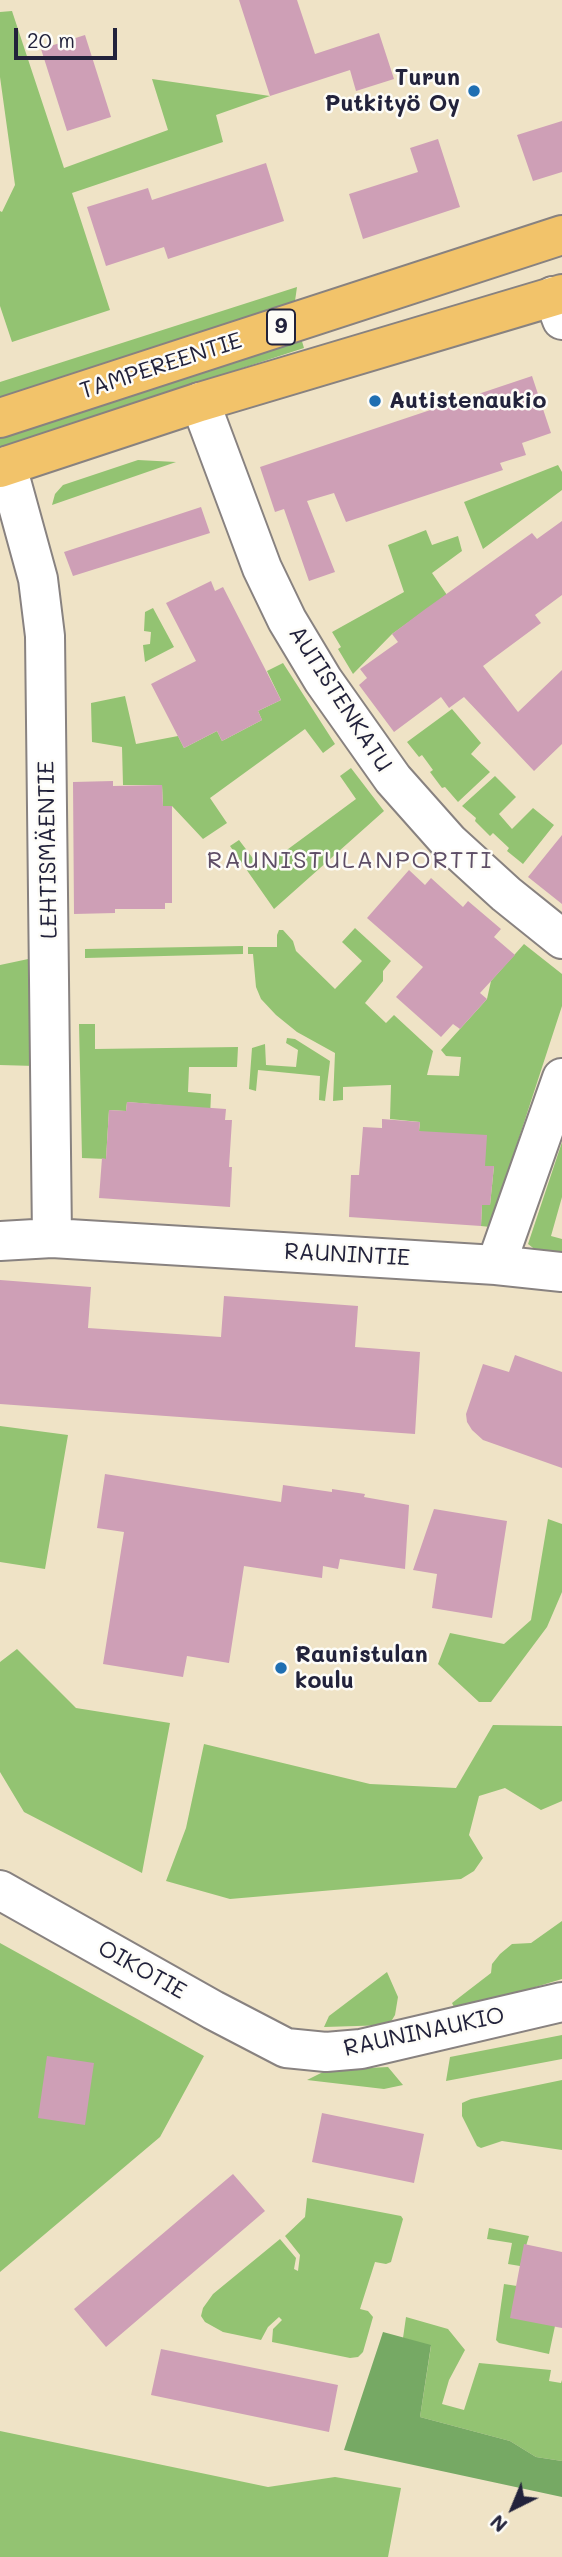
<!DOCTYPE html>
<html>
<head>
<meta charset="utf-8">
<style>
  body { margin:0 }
  #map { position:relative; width:562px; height:2557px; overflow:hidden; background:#efe3c6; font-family:Mali,sans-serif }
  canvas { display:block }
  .north { position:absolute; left:478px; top:2473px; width:70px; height:70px; -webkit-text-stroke:5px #fdfcf7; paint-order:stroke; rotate:223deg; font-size:19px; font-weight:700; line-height:28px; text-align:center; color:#22223b }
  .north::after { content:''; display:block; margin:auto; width:24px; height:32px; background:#22223b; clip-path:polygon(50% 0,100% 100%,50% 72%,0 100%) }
  .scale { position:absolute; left:14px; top:28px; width:103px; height:32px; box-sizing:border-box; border:4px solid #22223b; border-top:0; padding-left:9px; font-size:21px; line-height:24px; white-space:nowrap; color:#22223b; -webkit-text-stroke:5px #fdfcf7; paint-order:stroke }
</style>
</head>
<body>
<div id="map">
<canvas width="562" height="2557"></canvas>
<div class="north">N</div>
<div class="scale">20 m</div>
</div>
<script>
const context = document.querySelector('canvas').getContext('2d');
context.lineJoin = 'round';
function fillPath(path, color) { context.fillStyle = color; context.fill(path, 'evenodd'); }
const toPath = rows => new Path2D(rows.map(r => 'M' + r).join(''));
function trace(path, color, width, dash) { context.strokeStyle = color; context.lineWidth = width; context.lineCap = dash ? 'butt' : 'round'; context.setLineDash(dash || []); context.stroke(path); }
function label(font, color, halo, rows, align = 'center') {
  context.font = font + ' Mali,sans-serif'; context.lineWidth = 5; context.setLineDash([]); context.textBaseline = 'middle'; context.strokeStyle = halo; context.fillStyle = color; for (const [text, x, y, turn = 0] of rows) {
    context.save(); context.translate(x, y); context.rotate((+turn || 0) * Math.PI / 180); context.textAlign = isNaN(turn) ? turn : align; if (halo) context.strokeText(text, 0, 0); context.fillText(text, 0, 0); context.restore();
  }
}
fillPath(toPath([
  [12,11,64,168,168,130,152,79,270,96,216,115,223,142,72,193,110,310,12,342,0,306,0,211,2,212,15,185,0,77,0,12],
  [297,287,295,301,0,399,0,382],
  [301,338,304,348,0,447,0,437],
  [138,460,176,462,52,505,55,494,63,485],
  [558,465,562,472,562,490,483,549,464,502],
  [426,530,432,545,458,536,462,551,432,573,447,595,392,634,353,674,338,649,341,647,332,632,404,592,388,545],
  [153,608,174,647,145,662,143,645,150,644,151,632,144,631,145,612],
  [283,663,335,744,323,753,305,729,210,798,227,823,203,839,172,806,163,806,162,785,123,785,122,747,92,742,91,703,125,696,136,744,178,736,184,748,217,731,222,741,262,720,258,711,281,700,267,671],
  [452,709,481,743,471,754,490,772,458,802,445,787,442,788,430,772,433,770,422,755,419,757,407,742],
  [351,768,384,811,274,909,230,846,239,840,261,869,356,799,340,776],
  [495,776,516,797,499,814,512,829,533,808,554,825,523,864,507,851,509,848,493,833,490,836,475,821,476,818,462,806],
  [355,928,391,961,383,971,383,981,365,1003,386,1023,394,1015,433,1051,427,1075,459,1076,461,1057,446,1056,441,1050,487,999,491,981,524,944,562,974,562,1006,490,1227,481,1226,482,1205,490,1205,494,1166,485,1166,419,1131,420,1122,390,1119,391,1085,343,1087,343,1100,333,1101,335,1053,297,1032,276,1015,261,999,256,987,253,954,248,954,248,947,277,947,277,935,279,930,283,930,293,941,296,951,335,989,362,961,342,942],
  [243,946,243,954,85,958,85,949],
  [33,958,35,1066,0,1065,0,965],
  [79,1024,95,1024,95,1049,238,1047,237,1067,189,1067,188,1092,211,1094,210,1117,163,1105,127,1102,126,1111,109,1110,106,1159,82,1158],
  [287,1038,295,1039,330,1061,325,1101,319,1100,320,1076,258,1070,256,1091,249,1089,252,1048,265,1044,266,1065,296,1067,298,1050,286,1043],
  [562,1142,562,1197,551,1236,562,1239,562,1257,537,1251,528,1244],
  [0,1426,68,1435,45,1569,0,1562],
  [548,1519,562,1524,562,1592,547,1627,491,1702,479,1702,438,1664,450,1633,504,1644,531,1620],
  [17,1649,76,1708,170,1723,142,1873,24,1812,0,1772,0,1662],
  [493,1725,562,1726,562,1801,541,1810,505,1788,479,1796,469,1835,483,1858,474,1871,461,1879,230,1899,166,1881,186,1828,204,1744,370,1784,456,1788],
  [562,1921,562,1979,456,2011,452,2003,491,1973,492,1964,500,1954,512,1944,531,1943],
  [0,1943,204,2056,160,2137,0,2272],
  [387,1972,398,1997,395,2015,389,2025,324,2027,329,2016],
  [562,2035,562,2059,446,2081,450,2057],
  [388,2067,403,2085,384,2089,307,2080,327,2070],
  [562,2080,562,2150,502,2141,481,2148,477,2146,462,2116,462,2103,471,2099],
  [307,2198,401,2216,403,2219,391,2262,386,2264,375,2262,360,2309,368,2311,373,2317,363,2352,358,2357,350,2358,272,2342,273,2329,282,2320,279,2317,268,2327,261,2340,223,2332,205,2322,201,2316,203,2308,213,2294,280,2239,296,2258,294,2269,298,2271,300,2255,285,2236,305,2217],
  [489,2228,529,2236,520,2266,508,2264,512,2243,487,2239],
  [504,2284,517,2286,555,2326,549,2354,499,2343,496,2340],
  [406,2317,448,2329,465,2350,449,2380,442,2404,464,2410,479,2363,551,2370,549,2381,561,2383,562,2380,562,2461,536,2457,510,2441,420,2417,431,2346,403,2338],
  [0,2431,268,2487,335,2477,401,2488,388,2557,0,2557]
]), '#93c372');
fillPath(toPath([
  [383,2332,431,2345,420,2417,510,2441,536,2457,562,2461,562,2497,344,2450]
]), '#76a964');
fillPath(toPath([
  [239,0,297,0,315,54,379,33,394,79,356,91,350,70,270,96],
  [85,35,111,117,67,131,41,49],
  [562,121,562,172,533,181,517,135],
  [438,139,460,207,363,239,349,194,418,172,410,148],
  [266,163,284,221,168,259,164,247,106,266,87,207,148,188,152,200],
  [532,376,551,433,522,443,526,455,500,463,503,470,346,522,334,493,307,501,335,572,309,581,284,509,275,512,260,467],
  [201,507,210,533,73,576,64,552],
  [562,521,562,595,535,615,541,623,483,666,518,712,562,670,562,744,534,771,464,697,449,708,441,697,394,732,359,685,367,678,360,669,398,642,392,634,424,610,532,533,537,539],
  [211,581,215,591,223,587,281,700,258,711,262,720,222,741,217,731,184,748,151,684,196,661,166,603],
  [113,781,113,786,162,785,163,806,172,806,172,903,165,903,165,909,115,909,115,913,74,914,73,782],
  [562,835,562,904,528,877],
  [409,870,425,885,431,878,463,907,468,901,501,929,494,937,515,955,480,993,487,999,460,1029,453,1024,441,1037,396,997,423,967,367,918],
  [127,1102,226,1109,225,1120,232,1120,229,1167,232,1167,230,1207,99,1198,102,1158,106,1159,109,1110,126,1111],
  [382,1119,420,1122,419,1131,487,1135,485,1166,494,1166,490,1205,482,1205,481,1226,349,1217,351,1175,359,1175,363,1127,382,1128],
  [0,1280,91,1287,88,1328,221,1337,224,1296,358,1306,355,1347,420,1352,415,1434,0,1404],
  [515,1355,562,1372,562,1468,483,1440,472,1430,467,1422,466,1414,483,1364,509,1372],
  [105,1474,281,1502,283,1485,332,1492,332,1489,365,1494,364,1497,409,1505,405,1569,340,1559,338,1569,323,1566,322,1578,244,1566,229,1663,187,1656,183,1677,103,1664,124,1532,97,1528],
  [434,1509,507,1521,492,1618,432,1608,437,1574,413,1570],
  [47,2056,94,2063,85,2125,38,2118],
  [322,2113,424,2134,414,2183,312,2162],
  [233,2174,265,2211,106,2347,74,2309],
  [524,2244,562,2252,562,2328,510,2318],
  [161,2349,338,2385,329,2432,151,2395]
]), '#ce9fb6');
const minor = toPath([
  [553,296,562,320],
  [200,402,262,568,287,620,323,680,393,779,449,842,506,894,562,939],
  [7,466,38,579,45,636,52,1238],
  [0,1241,52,1238,496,1265,562,1078],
  [496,1265,562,1272],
  [0,1890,213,2010,286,2048,326,2052,361,2049,562,2002]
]);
const highway = toPath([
  [0,418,562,235],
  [0,468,200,402,562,294]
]);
trace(minor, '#888280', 42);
trace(highway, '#888280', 42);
trace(minor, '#fff', 38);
trace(highway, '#f2c36a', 38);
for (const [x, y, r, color] of [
  [474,91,7,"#1f6fb2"],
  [375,401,7,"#1f6fb2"],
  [281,1668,7,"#1f6fb2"]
]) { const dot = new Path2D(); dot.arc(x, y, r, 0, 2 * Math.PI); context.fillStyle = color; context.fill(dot); trace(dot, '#fdfcf7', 2.5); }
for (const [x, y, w] of [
  [281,327,28]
]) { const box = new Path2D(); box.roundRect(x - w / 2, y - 17.5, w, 35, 5); context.fillStyle = '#fdfcf7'; context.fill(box); trace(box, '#22223b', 2); }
label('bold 21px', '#22223b', null, [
  ["9",281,327]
]);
label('bold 23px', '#22223b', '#fdfcf7', [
  ["Turun",460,78,"right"],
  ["Putkityö Oy",460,104,"right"],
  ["Autistenaukio",389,401],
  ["Raunistulan",295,1655],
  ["koulu",295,1681]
], 'left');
label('23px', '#22223b', '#fdfcf7', [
  ["TAMPEREENTIE",161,366,-18],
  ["AUTISTENKATU",340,699,57],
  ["LEHTISMÄENTIE",48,850,-91],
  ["RAUNINTIE",347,1255,3],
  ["OIKOTIE",142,1970,29],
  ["RAUNINAUKIO",424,2032,-12]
]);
context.letterSpacing = '2px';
label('24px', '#5e4e66', '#fdfcf7', [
  ["RAUNISTULANPORTTI",350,861]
]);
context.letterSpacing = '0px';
</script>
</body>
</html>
